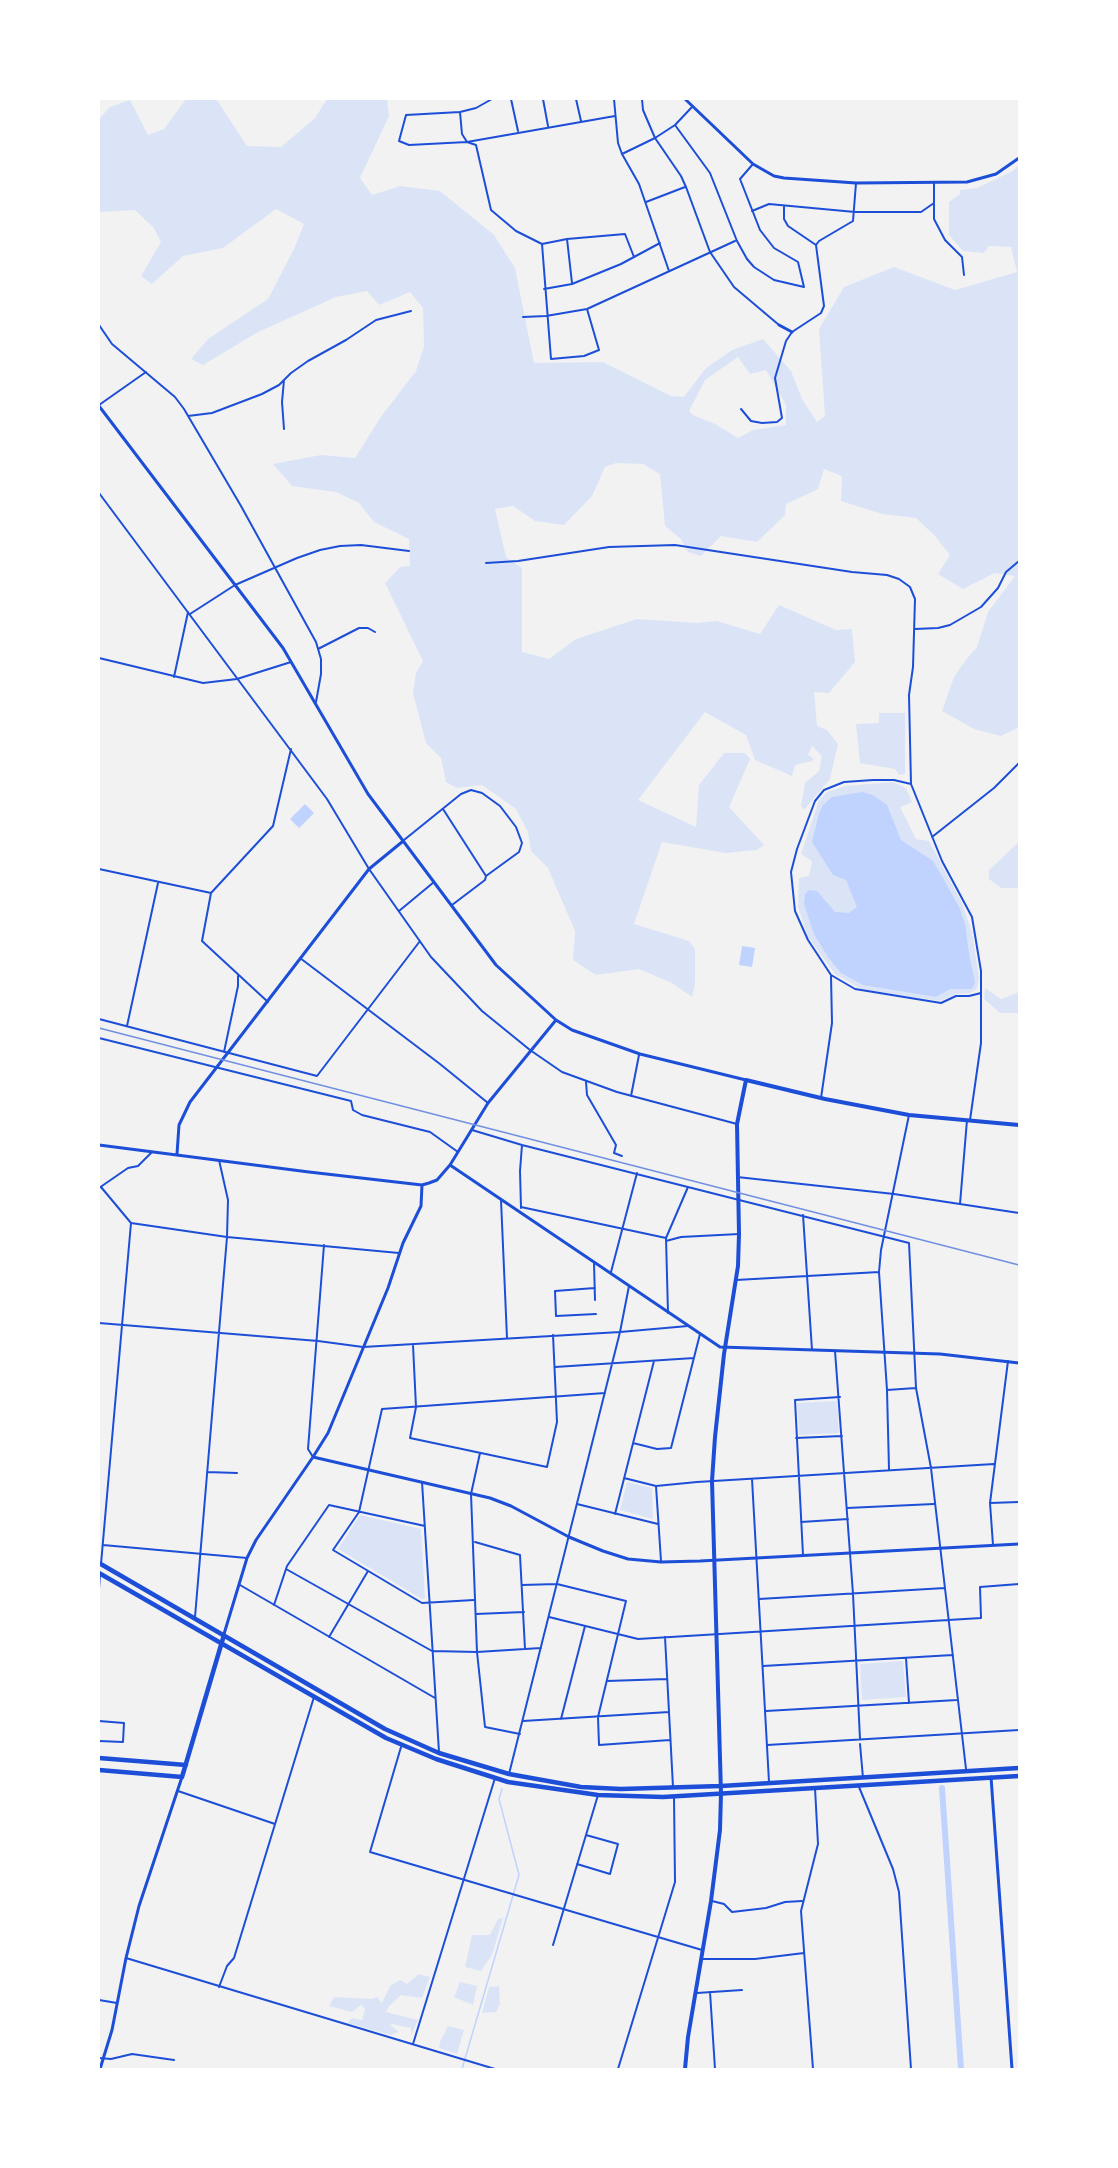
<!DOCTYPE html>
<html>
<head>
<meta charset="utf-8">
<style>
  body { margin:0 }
  #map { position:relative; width:1118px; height:2168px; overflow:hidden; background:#f2f2f2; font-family:"Asap Condensed",sans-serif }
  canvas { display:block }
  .frame { position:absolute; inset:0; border:100px solid #fff; pointer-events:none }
</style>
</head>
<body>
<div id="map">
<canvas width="1118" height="2168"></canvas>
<div class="frame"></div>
</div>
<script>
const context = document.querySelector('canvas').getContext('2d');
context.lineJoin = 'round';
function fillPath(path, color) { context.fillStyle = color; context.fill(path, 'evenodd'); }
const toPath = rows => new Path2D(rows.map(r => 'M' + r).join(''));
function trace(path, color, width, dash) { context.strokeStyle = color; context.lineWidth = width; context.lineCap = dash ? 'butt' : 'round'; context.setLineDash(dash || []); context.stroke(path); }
fillPath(toPath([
  [186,99,217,100,247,146,281,147,315,118,327,99,387,99,389,116,360,178,372,195,400,186,440,191,494,235,515,268,534,363,603,362,671,396,684,397,705,369,732,350,763,339,791,371,802,399,817,422,825,416,819,329,844,287,894,267,955,290,1017,272,1011,247,989,246,984,253,963,251,949,235,949,202,960,194,960,190,977,188,1013,171,1019,165,1019,727,1001,736,974,729,942,711,954,677,965,661,977,647,988,612,1015,576,995,573,963,589,938,574,950,555,934,535,916,518,882,514,841,501,842,476,824,469,818,489,786,504,785,515,757,542,721,536,701,556,688,552,681,539,665,526,660,474,643,464,616,463,605,467,592,496,564,525,535,521,513,506,495,509,506,557,522,568,522,652,549,659,576,639,637,619,697,623,717,621,760,634,779,605,836,630,852,629,855,662,829,693,814,692,817,726,827,730,838,744,830,779,804,810,801,806,805,783,819,771,822,756,812,746,808,755,814,759,812,761,795,765,792,776,755,760,746,735,705,712,638,800,696,827,699,785,724,753,745,753,750,759,729,807,764,845,757,850,725,853,662,842,634,924,689,941,695,949,695,983,692,997,672,983,639,969,596,975,573,960,575,931,548,868,531,851,528,832,516,809,482,785,457,788,446,782,441,758,426,743,413,693,416,673,423,661,385,583,400,567,410,566,409,539,374,522,359,503,336,492,292,486,273,464,321,455,355,458,380,418,416,371,424,346,423,308,410,292,379,305,367,291,336,297,258,332,203,365,191,359,208,339,268,299,294,249,304,224,276,209,223,248,183,256,152,284,141,276,161,242,154,228,135,210,99,212,99,119,110,107,130,100,148,135,164,129],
  [738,357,750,374,766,370,786,405,786,425,753,430,738,438,715,424,693,415,689,411,705,380],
  [879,713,905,713,905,774,899,775,895,769,860,763,856,724,879,723],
  [893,782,906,788,912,802,900,807,916,839,929,841,961,901,972,932,979,978,977,989,970,993,956,994,940,1001,863,990,835,974,808,937,798,907,799,878,809,876,812,861,801,854,819,800,827,792,845,786],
  [1019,842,1019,888,1001,888,989,879,989,870],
  [985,988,1001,999,1019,992,1019,1013,1000,1013,984,999],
  [837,1401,839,1433,799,1435,797,1403],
  [627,1482,652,1488,653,1519,620,1510],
  [360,1515,421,1529,425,1598,422,1599,338,1549],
  [903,1661,906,1697,862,1700,860,1664],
  [503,1918,492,1955,481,1971,465,1967,472,1935,490,1935,498,1919],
  [419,1974,430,1977,422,1998,401,1995,389,2006,386,2012,418,2020,411,2036,411,2028,392,2024,390,2025,399,2032,391,2035,347,2023,352,2018,362,2020,365,2009,361,2005,352,2012,329,2006,334,1997,371,1999,377,1997,382,2003,390,1986,400,1980,407,1984],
  [460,1982,477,1986,473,2005,454,1997],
  [499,1986,500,2004,496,2012,482,2013,489,1987],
  [448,2026,464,2030,457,2054,439,2048,440,2042]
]), '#dbe4f7');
fillPath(toPath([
  [862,792,873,795,887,805,901,840,933,861,942,876,960,909,965,924,969,954,975,982,972,989,950,989,936,997,863,985,841,973,828,957,814,934,804,904,805,894,809,890,817,891,835,912,849,913,857,907,846,880,833,875,812,842,819,813,823,805,832,797],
  [305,804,314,813,299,828,290,819],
  [742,946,755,948,752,967,739,965]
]), '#bfd3fe');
trace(toPath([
  [462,2069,519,1875,499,1799,502,1789]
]), '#bfd3fe', 1.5);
trace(toPath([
  [942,1788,961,2069]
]), '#bfd3fe', 6);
trace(toPath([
  [492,99,476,108,460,112,406,115,399,141,409,145,467,142,615,116],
  [511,99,518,131],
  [543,99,548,126],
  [576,99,581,121],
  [614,99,618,143,622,154,639,184,669,271],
  [642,99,643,110,655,138,681,176,686,187,710,252,734,287,779,325],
  [460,112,462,134,467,142,476,145,491,210,516,231,542,244,567,239,625,234,634,257],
  [675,125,710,173,737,241,747,259,754,267,774,280,804,287,798,262,774,248,760,230,740,179,753,164],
  [622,154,655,138,675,125,692,107],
  [934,183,934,219,945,240,962,257,964,275],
  [646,202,685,187],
  [784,207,784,219,788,226,816,245],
  [752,211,769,204,855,212,921,212,934,203],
  [567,239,572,283],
  [542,244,551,359,584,356,599,350,587,309],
  [544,289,572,284,621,264,660,243],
  [523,317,546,316,587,309,735,241],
  [99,325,112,344,175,397,184,409,241,506,316,642,321,659,321,674,316,702],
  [284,380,282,402,284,429],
  [99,405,146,372],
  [741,409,751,421,762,423,777,422,782,418,775,378,786,341,792,332,821,313,824,306,816,245,819,241,853,221,856,183],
  [188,416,212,413,262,394,279,385,291,373,308,361,346,340,376,320,411,311],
  [99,493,327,799,369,869,431,957,482,1011,530,1050,562,1072,617,1092,737,1124],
  [486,563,518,561,609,547,675,545,852,572,887,575,899,579,910,587,915,599,913,667,909,695,911,784,942,861,972,917,981,971,981,1043,970,1120],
  [190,614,235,585,297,558,320,550,340,546,361,545,409,551],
  [915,629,938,628,950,625,981,607,998,588,1006,572,1019,561],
  [318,649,359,628,368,628,375,632],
  [99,658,203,683,237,679,291,662],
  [174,677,188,612],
  [911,784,894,780,873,780,844,782,824,790,815,801,797,849,791,872,795,911,808,940,831,975,855,989,941,1003,956,996,969,996,981,993],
  [443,809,486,876,485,880,452,905],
  [932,837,994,788,1019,763],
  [404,840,461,794,471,790,482,793,500,806,516,827,522,843,519,852,486,876],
  [99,869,211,893,202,941,268,1002],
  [211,893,273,826,291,749],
  [399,911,434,882],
  [300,958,440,1064,488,1103],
  [99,1019,317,1076,420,941],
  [127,1026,158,883],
  [99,1038,351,1101,353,1110,362,1115,430,1132,458,1152],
  [224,1052,238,986,238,976],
  [586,1082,587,1095,616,1145,614,1153,622,1156],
  [631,1096,639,1055],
  [821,1098,832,1023,831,976],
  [472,1130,522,1145,909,1243,916,1388,931,1468,966,1769],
  [737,1177,894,1194,1019,1213],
  [101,1187,131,1223,227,1237,399,1253],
  [99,1188,128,1168,138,1166,152,1152],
  [501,1200,507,1338],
  [960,1204,967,1120],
  [521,1207,666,1238],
  [521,1208,520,1171,522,1145],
  [803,1215,812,1350],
  [666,1241,681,1237,739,1234],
  [594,1263,595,1300],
  [611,1272,637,1173],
  [736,1280,879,1272],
  [595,1288,555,1291,556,1316,596,1314],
  [668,1313,666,1238,688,1187],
  [99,1323,318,1341,363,1347,620,1332,688,1326],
  [413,1345,416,1407,410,1438,547,1467,557,1422,553,1335],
  [835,1351,853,1594,860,1739],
  [555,1367,694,1358],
  [887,1390,916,1388],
  [796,1438,842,1436],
  [633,1443,657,1449,671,1448,700,1334],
  [480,1453,471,1494,477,1652,485,1727,520,1734],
  [313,1457,308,1449,324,1245],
  [889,1469,887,1390,879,1272,881,1250,909,1115],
  [207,1472,237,1473],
  [624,1478,656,1486,697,1482,994,1464],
  [752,1479,769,1782],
  [422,1482,439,1752],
  [656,1486,661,1561],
  [990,1503,1019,1502],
  [577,1504,658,1524],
  [847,1508,934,1504],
  [615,1514,654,1361],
  [801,1522,848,1519],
  [475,1542,520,1555,525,1649],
  [103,1545,247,1558],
  [993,1545,990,1503,1008,1361],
  [803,1555,795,1400,840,1397],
  [101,1564,131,1223],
  [286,1569,432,1651,477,1652,541,1648],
  [240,1585,435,1698],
  [522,1585,557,1584,626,1601,598,1717,599,1745,670,1740],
  [99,1589,100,1574],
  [759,1599,945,1588],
  [474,1600,422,1603,333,1550,359,1512,382,1409,605,1393],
  [274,1605,287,1566,329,1505,425,1526],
  [476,1614,524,1612],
  [195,1617,227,1237,228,1200,219,1160],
  [549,1617,638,1639,981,1618,980,1587,1019,1584],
  [329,1637,368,1571],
  [665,1637,673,1787],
  [906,1658,909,1703],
  [763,1666,953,1655],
  [607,1681,667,1679],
  [766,1711,957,1700],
  [561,1719,585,1626],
  [99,1721,124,1723,123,1742,99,1741],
  [523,1721,669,1712],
  [860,1744,863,1778],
  [767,1745,1019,1730],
  [401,1747,370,1852,702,1950],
  [509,1774,620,1332,629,1286],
  [859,1787,893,1869,899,1892,911,2069],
  [178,1791,275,1824],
  [577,1864,610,1874,618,1844,586,1835],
  [712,1901,724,1904,732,1912,766,1908,785,1902,802,1901],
  [553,1945,598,1795],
  [126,1958,495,2069],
  [703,1959,755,1959,804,1953],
  [219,1987,227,1966,234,1958,314,1697],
  [710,1992,715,2069],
  [697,1993,742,1990],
  [99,2000,117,2003],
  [413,2044,495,1778],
  [99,2058,111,2059,132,2054,174,2060],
  [618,2069,675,1882,674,1797],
  [813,2069,801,1911,818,1844,815,1788]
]), '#1d4ed8', 2);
trace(toPath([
  [685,99,753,164,774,176,784,178,856,183,967,182,996,174,1019,158],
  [779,325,792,332],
  [99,406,283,648,368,794,496,965,556,1020,572,1030,640,1054,746,1080],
  [99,1145,309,1172,422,1185,429,1183,437,1180,450,1165,488,1103,556,1020],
  [177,1154,179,1125,190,1102,369,869,402,842],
  [450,1165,720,1347,940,1354,1019,1363],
  [313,1457,490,1498,511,1506,569,1537,603,1551,628,1559,661,1562,700,1561,1019,1544],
  [224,1634,247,1558,256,1540,313,1457,328,1433,388,1288,403,1243,421,1206,422,1185],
  [991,1777,1012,2069],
  [100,2069,112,2030,126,1958,139,1906,182,1777]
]), '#1d4ed8', 3);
trace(toPath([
  [721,1793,712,1481,715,1437,724,1354,738,1266,739,1234,737,1124,746,1080,825,1099,909,1115,1019,1125]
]), '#1d4ed8', 4);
trace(toPath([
  [685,2069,688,2037,711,1901,720,1830,721,1793]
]), '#1d4ed8', 4);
trace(toPath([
  [99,1563,385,1729,439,1753,509,1774,581,1787,621,1789,721,1786,1019,1768],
  [99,1573,386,1738,436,1759,508,1782,598,1795,663,1797,1019,1776],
  [99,1758,186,1765],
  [99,1770,182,1777,224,1635]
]), '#1d4ed8', 4.5);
trace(toPath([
  [99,1028,1019,1265]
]), '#7290e2', 1.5);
</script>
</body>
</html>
